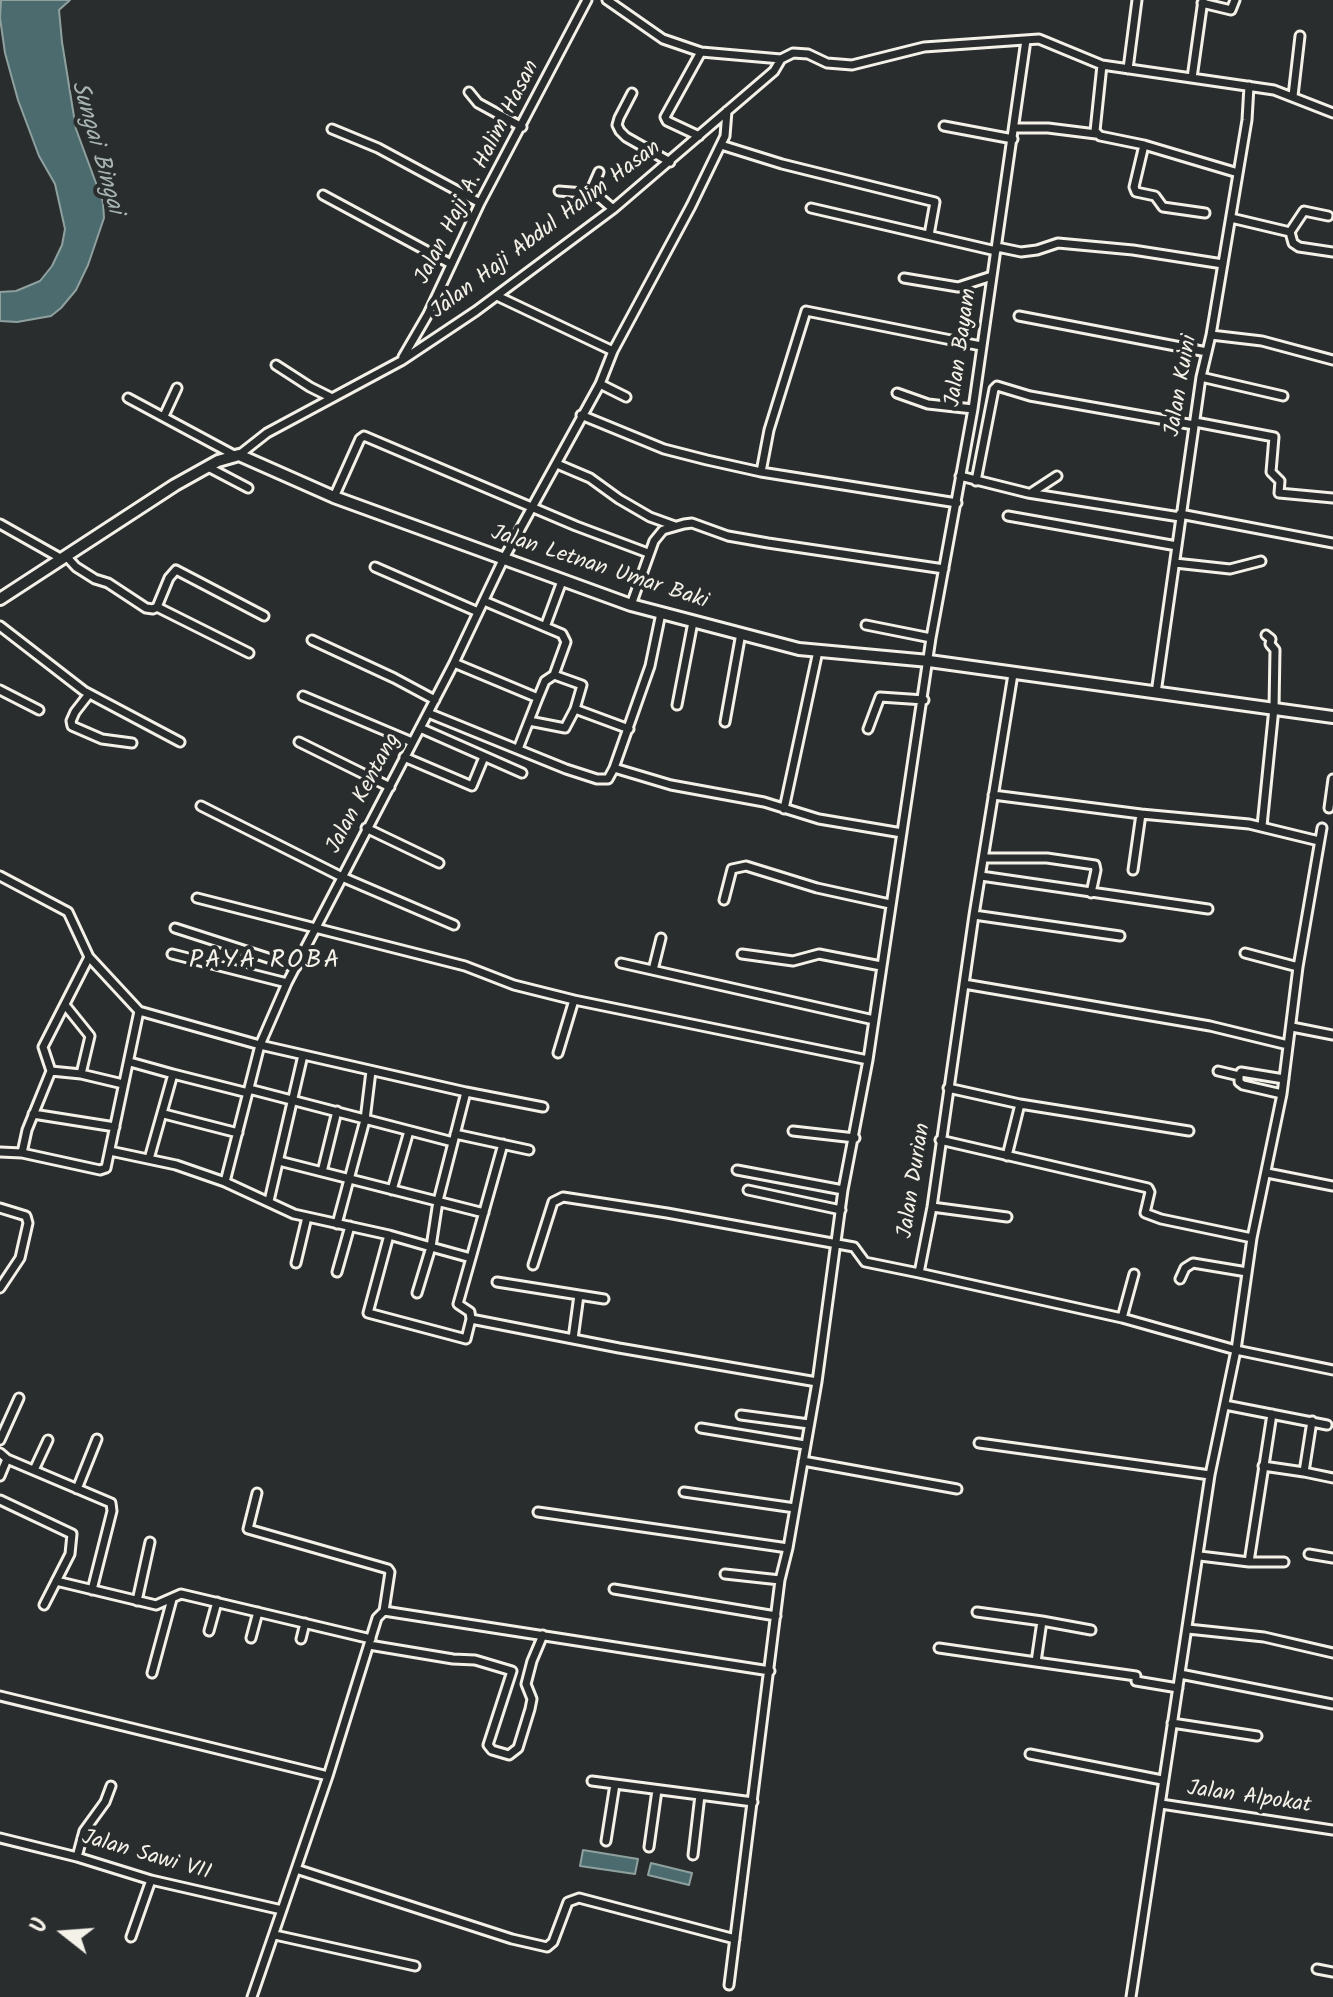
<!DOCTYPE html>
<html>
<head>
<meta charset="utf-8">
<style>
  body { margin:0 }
  #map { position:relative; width:1333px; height:1997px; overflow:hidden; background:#2a2d2e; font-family:Kalam,sans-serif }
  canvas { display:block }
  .north { position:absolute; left:24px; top:1893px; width:80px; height:80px; -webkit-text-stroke:6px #2a2d2e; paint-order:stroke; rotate:287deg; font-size:22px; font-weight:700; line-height:32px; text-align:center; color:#f4f1e8 }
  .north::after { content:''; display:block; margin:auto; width:28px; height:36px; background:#f4f1e8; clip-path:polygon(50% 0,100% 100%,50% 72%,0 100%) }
</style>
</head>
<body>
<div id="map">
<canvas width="1333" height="1997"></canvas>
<div class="north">U</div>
</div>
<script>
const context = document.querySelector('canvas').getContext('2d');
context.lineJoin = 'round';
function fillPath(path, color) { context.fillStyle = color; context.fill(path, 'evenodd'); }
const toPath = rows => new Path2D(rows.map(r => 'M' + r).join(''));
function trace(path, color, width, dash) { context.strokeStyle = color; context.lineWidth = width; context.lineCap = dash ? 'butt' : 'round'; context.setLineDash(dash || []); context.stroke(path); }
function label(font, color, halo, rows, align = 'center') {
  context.font = font + ' Kalam,sans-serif'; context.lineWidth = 8; context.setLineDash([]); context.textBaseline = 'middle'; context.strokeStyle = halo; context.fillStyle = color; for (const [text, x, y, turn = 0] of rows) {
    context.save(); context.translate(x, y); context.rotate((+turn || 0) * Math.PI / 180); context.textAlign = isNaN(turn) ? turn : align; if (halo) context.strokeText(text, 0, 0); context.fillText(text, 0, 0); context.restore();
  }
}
const water = toPath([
  [1,0,70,0,59,10,62,42,76,129,103,202,104,218,88,265,76,290,61,308,51,316,17,322,0,321,0,292,16,291,40,281,52,266,62,245,65,229,55,184,39,156,18,100,5,53,0,18,1,0],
  [583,1850,638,1859,635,1874,580,1866,583,1850],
  [651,1863,692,1873,689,1885,648,1875,651,1863]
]);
fillPath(water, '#4c6b6f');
trace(water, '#8fa19f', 2);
const street = toPath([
  [607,0,663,39,701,52,781,59],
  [1202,3,1231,10,1235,0],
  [1102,65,1095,131,1100,136,1144,145,1134,187,1136,192,1155,196,1163,207,1205,213],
  [1128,69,1137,0],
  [1192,78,1203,0],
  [469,92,478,103,522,127],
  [632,93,619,118,617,125,620,131,626,137,670,162],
  [1293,96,1300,36],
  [944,126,1013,139],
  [1015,128,1048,128,1096,134],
  [332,129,378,148,480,203],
  [699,136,667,121,665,117,701,52],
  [721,145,782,164,935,202,929,235],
  [1144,145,1238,173],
  [599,172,591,190,613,209],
  [559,191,584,193,591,190],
  [323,195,451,264],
  [811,208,996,251],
  [1231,218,1290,232,1304,211,1328,216],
  [1290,232,1293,243,1299,247,1333,252],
  [997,247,1021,252,1037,250,1058,243,1133,250,1223,264],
  [904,278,958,287,992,276],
  [497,296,613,351],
  [1019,316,1207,352],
  [1211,335,1262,341,1333,360],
  [403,357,428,314,480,203,587,0],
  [276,365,310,387,332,398],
  [1201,377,1283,396],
  [600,384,626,397],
  [897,393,928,404,973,409],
  [128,398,234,455],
  [581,415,664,449,707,460,761,472,957,503],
  [164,416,177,388],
  [1195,422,1274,437,1271,472,1280,481,1279,493,1333,498],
  [239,455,267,433,401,361,476,311,613,209,774,71,781,59,793,53,808,54,827,63,852,65,924,47,1039,39,1102,65,1274,90,1333,113],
  [557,464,590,478,619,499,650,517,675,526],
  [208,467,248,488],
  [761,472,769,430,806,311,981,346],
  [960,476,1028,493,1180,517],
  [976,481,994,389,997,386,1030,396,1194,425],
  [1031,493,1057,476],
  [334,497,360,439,364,436,576,526,648,553],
  [1180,514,1333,543],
  [1008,516,1177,546],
  [0,524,62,559],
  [66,556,76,567,95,579,108,583,146,608,153,609,157,607,249,653],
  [1175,563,1230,569,1261,561],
  [375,567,478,612],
  [631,605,654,541,663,530,684,524,692,523,728,536,768,543,944,569],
  [157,607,169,578,176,570,264,616],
  [866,625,931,638],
  [0,626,84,691,180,742],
  [545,627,562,581],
  [312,640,394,678,435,700],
  [454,663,538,698,545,681,554,675,566,642,562,634,484,601],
  [1013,674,974,915,932,1207,919,1273,1122,1318,1236,1350,1333,1370],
  [554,675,582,685,575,709,629,729],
  [0,690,39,710],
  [1156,693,1201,377,1211,335,1247,120,1249,86],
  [89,694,75,712,71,721,72,726,102,739,132,743],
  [303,696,412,742],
  [677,705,693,622],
  [428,713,566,769,597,779,608,779,614,768,671,785,764,802,819,819,902,833],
  [529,721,565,728,575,709],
  [725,722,741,633],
  [420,728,522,773],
  [868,729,880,697,924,700],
  [299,742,390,787],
  [518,749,538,698],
  [404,757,472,786,484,757],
  [614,768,650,666,661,613],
  [993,795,1141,814,1249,824,1319,841],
  [201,806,342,877,454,925],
  [1329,808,1333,779],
  [784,809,818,651],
  [1262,826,1274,708,1275,650,1270,644,1271,639,1266,635],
  [366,828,439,863],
  [984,858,1047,858,1095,865,1096,870,1091,893],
  [1133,870,1141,814],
  [0,876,68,912,89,957,139,1011,260,1045,466,1092,438,1201,431,1247,389,1235,294,1214,225,1182,176,1165,110,1151],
  [981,876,1208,909],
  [197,898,465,966,514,985,574,1000,868,1060],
  [724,900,732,869,746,866,817,888,890,904],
  [974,915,1120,936],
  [175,928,296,967],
  [1245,953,1298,967],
  [172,954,287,983],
  [742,954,793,961,819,954,881,966],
  [621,963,874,1020],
  [653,970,661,938],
  [964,984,1210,1026,1288,1045],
  [65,1005,90,1036,81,1074],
  [1292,1027,1333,1035],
  [558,1053,574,1000],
  [130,1062,173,1074,149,1159],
  [51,1071,81,1074,123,1084],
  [1218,1071,1239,1076,1241,1072,1284,1079],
  [173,1074,248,1093],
  [1239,1076,1239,1082,1243,1085,1282,1094],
  [948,1088,1020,1104],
  [249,1089,453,1142],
  [466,1092,543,1107],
  [33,1114,115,1127],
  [164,1114,238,1133],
  [793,1131,855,1138],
  [455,1134,529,1150],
  [940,1140,1148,1188,1150,1192,1145,1213,1161,1219,1252,1238],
  [0,1152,22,1153,100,1170,106,1168,139,1011],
  [22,1153,27,1130,51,1071,43,1047,89,957],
  [1007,1156,1020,1104,1189,1131],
  [279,1161,484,1213],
  [737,1170,843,1190],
  [322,1172,337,1111],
  [1267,1173,1333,1186],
  [225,1182,260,1045,287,983,454,663,503,560,600,384,613,351,691,206,725,136,727,111],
  [392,1190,409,1131],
  [748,1190,841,1210],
  [269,1201,303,1055],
  [932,1207,1007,1217],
  [0,1208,26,1216,28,1223,20,1258,0,1288],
  [337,1224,365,1120,371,1071],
  [389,1235,368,1313,466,1339,471,1319,470,1312,458,1304,471,1258,431,1247,417,1293],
  [471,1258,503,1144],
  [296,1263,307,1217],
  [533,1265,553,1202,563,1197,667,1213,854,1247,865,1262,919,1273],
  [337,1272,350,1226],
  [1180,1279,1185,1268,1193,1263,1247,1272],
  [497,1282,604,1299],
  [1122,1318,1134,1274],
  [471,1319,619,1348,817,1382],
  [573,1339,579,1295],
  [1225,1405,1327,1425],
  [741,1415,809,1424],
  [701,1428,805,1445],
  [0,1440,19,1398],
  [979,1443,1210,1475],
  [0,1453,7,1459,0,1476],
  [7,1459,111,1503,112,1511,92,1590],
  [803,1461,957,1489],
  [1263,1466,1304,1472,1312,1421],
  [34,1470,48,1440],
  [1304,1472,1333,1478],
  [77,1489,97,1439],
  [684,1492,795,1508],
  [257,1493,248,1529,388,1569,390,1572,384,1611],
  [0,1500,72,1534,70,1554,44,1605],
  [538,1512,788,1548],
  [1309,1554,1333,1558],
  [1200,1556,1249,1562,1272,1414],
  [1249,1562,1284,1562],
  [725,1574,780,1580],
  [56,1581,156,1605,181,1594,371,1639],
  [614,1589,776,1616],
  [137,1601,150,1542],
  [977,1612,1042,1621,1036,1662,1136,1676,1136,1681,1178,1688],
  [1042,1621,1091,1630],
  [1188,1629,1264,1637,1333,1653],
  [209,1631,217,1602],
  [251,1638,258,1612],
  [301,1639,305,1623],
  [369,1645,453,1659,475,1660,512,1671,488,1745,492,1750,509,1755,518,1748,530,1709,532,1699,526,1684,532,1661,543,1635],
  [939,1648,1036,1662],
  [152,1673,172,1599],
  [1180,1674,1333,1704],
  [0,1696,328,1776],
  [1172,1723,1257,1736],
  [1030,1754,1162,1780],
  [592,1781,615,1784],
  [1161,1804,1333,1830],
  [0,1838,77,1857,151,1880,282,1910],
  [606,1841,615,1784,753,1802],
  [649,1847,657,1790],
  [693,1855,700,1795],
  [77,1857,84,1831,105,1802,111,1786],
  [296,1869,512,1939,547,1947,553,1942,568,1902,579,1898,735,1939],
  [275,1935,415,1966],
  [131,1937,151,1880],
  [1317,1969,1333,1972],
  [729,1985,780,1580,788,1548,817,1382,843,1190,868,1060,931,638,973,409,1026,40],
  [252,1997,328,1776,377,1618,384,1611,770,1671],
  [1131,1997,1210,1475,1236,1350,1252,1238,1282,1094,1298,967,1322,828]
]);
const secondary = toPath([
  [0,599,175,485,218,461,239,455,334,497,631,605,799,649,929,661,1333,717]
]);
trace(street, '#f4f1e8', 13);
trace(secondary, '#f4f1e8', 16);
trace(street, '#2a2d2e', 7);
trace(secondary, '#2a2d2e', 10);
label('22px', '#f4f1e8', '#2a2d2e', [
  ["Jalan Haji A. Halim Hasan",479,173,-63],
  ["Jalan Haji Abdul Halim Hasan",547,231,-37],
  ["Jalan Bayam",963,348,-82],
  ["Jalan Kuini",1183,386,-80],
  ["Jalan Letnan Umar Baki",599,569,18],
  ["Jalan Kentang",365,794,-62],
  ["Jalan Durian",916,1181,-81],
  ["Jalan Alpokat",1249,1799,8],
  ["Jalan Sawi VII",146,1857,16]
]);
label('italic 24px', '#a8b5b2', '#2a2d2e', [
  ["Sungai Bingai",95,148,74]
]);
context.letterSpacing = '2px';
label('26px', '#f4f1e8', '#2a2d2e', [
  ["PAYA ROBA",265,963]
]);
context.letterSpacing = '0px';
</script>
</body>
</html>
